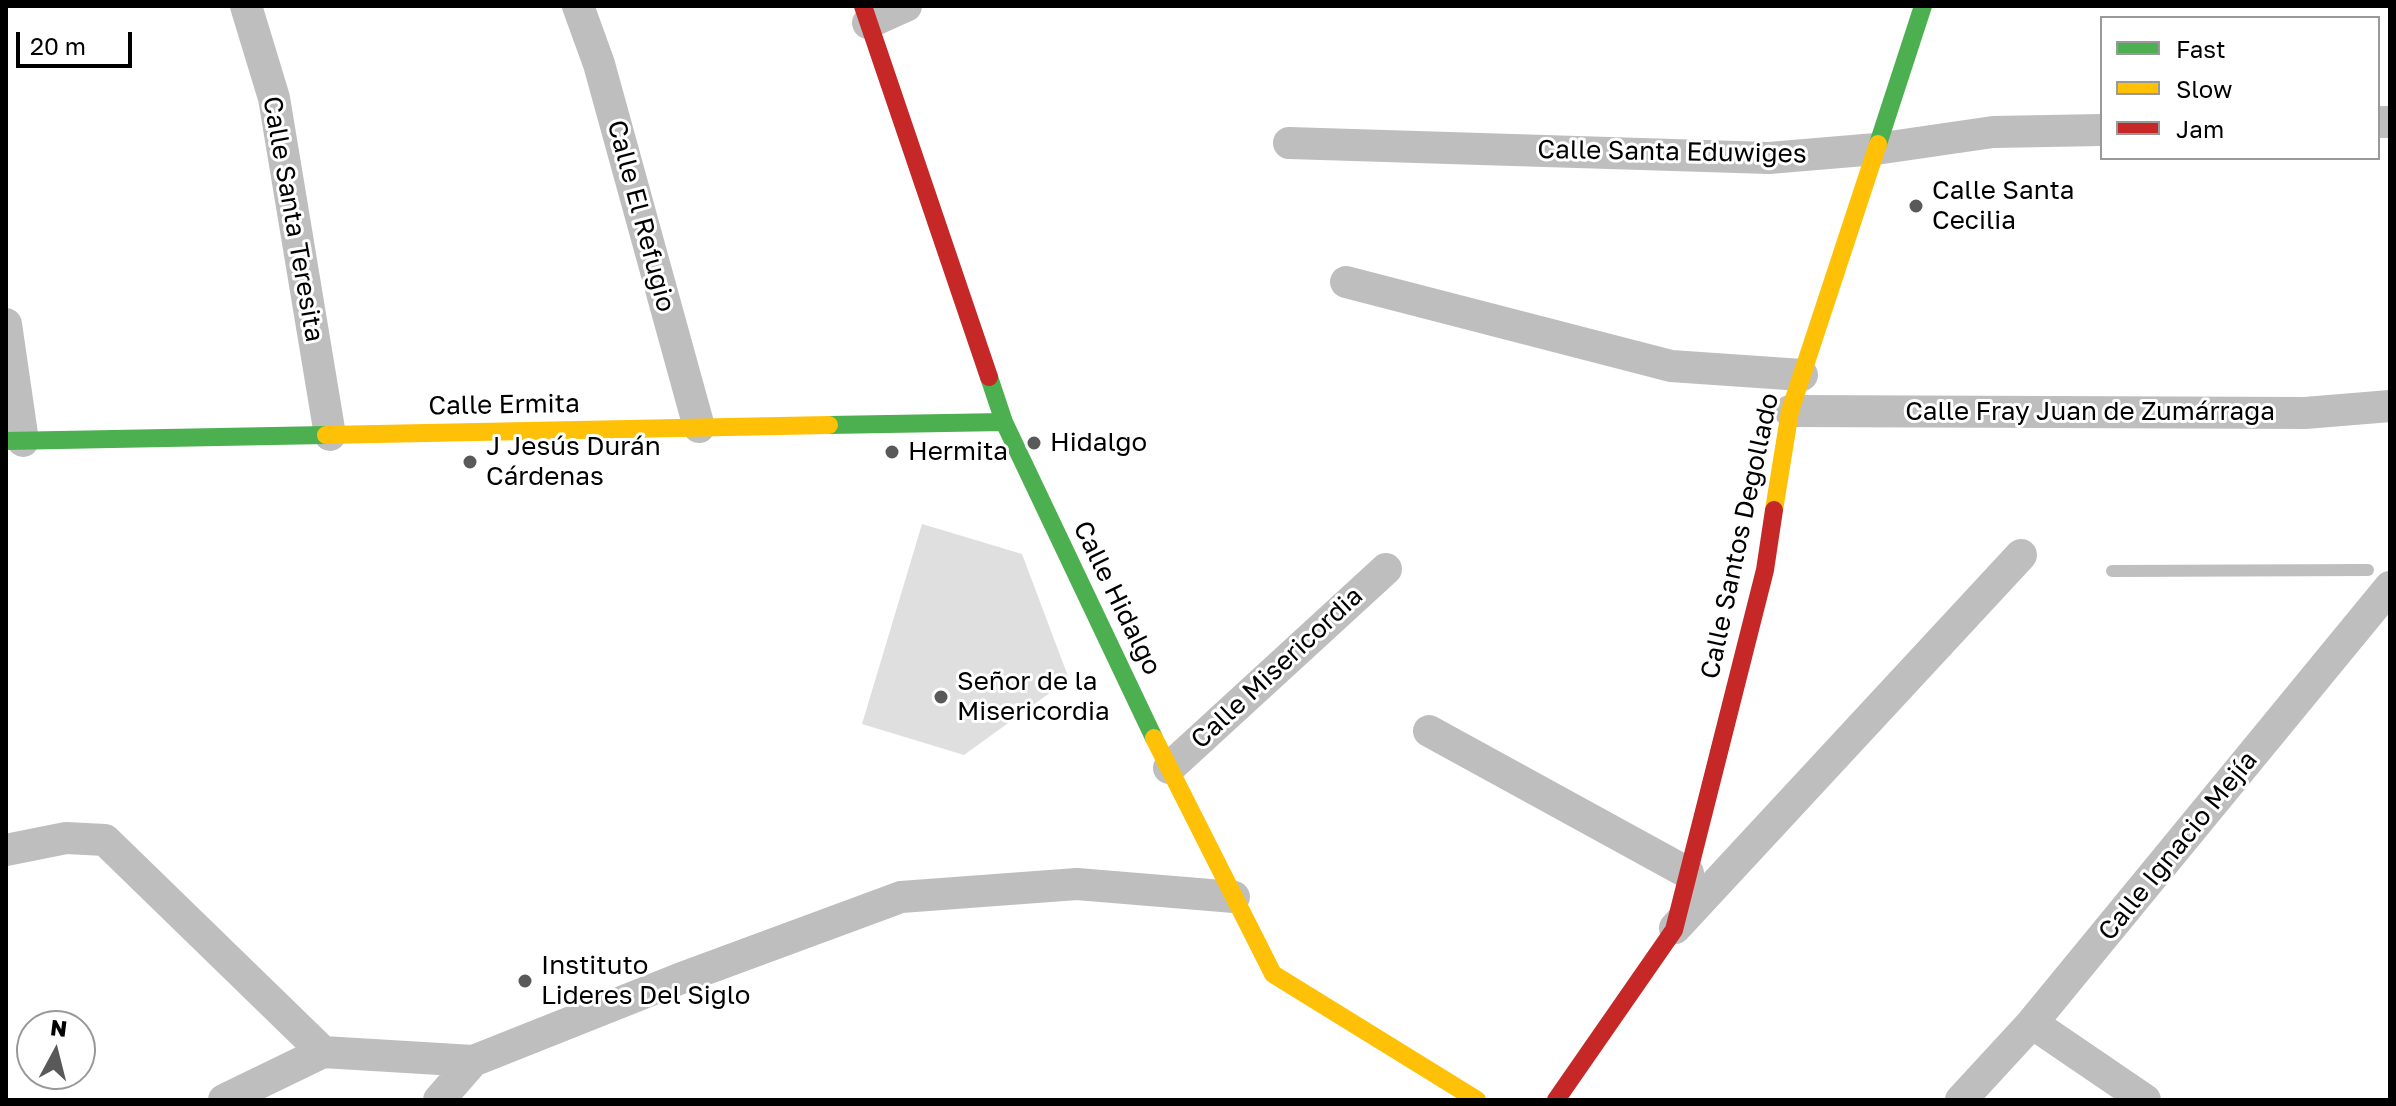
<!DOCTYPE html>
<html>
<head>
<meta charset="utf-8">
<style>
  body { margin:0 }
  #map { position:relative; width:2396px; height:1106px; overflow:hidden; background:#fff; font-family:"Golos Text",sans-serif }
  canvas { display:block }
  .frame { position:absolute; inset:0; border:8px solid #000; pointer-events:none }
  .legend { position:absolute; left:2100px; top:16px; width:280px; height:144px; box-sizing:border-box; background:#fff; border:2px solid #999; margin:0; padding:10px 14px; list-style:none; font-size:24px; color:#000 }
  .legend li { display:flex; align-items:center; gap:16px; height:40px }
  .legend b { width:40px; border:2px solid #999 }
  .north { position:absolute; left:16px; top:1010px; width:80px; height:80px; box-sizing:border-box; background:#fff; border:2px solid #999; border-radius:50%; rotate:7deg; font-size:22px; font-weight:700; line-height:32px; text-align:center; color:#000 }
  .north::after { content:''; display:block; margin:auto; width:28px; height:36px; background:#595959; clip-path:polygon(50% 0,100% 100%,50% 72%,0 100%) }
  .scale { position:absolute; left:16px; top:32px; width:116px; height:36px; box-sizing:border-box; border:4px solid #000; border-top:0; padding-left:10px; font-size:24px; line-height:28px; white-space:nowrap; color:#000; -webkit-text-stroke:6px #fff; paint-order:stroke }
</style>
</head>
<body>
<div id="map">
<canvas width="2396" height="1106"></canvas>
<div class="frame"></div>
<ul class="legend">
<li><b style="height:10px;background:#4caf50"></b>Fast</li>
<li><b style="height:10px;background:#ffc107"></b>Slow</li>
<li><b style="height:10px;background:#c62828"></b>Jam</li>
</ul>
<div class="north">N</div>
<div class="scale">20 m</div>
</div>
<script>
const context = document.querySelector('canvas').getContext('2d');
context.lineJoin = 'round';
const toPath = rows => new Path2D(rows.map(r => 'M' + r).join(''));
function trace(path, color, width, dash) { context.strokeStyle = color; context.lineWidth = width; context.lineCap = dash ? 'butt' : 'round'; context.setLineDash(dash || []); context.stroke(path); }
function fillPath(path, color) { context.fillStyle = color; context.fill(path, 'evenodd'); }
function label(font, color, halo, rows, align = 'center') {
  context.font = font + ' "Golos Text",sans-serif'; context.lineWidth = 6; context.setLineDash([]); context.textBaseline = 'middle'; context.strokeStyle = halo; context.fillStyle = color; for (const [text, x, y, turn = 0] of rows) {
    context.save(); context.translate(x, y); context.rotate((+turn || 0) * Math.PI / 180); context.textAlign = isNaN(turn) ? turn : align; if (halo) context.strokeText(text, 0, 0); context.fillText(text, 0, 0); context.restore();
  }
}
trace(toPath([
  [2112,571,2368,570]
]), '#bfbfbf', 12);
fillPath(toPath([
  [922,524,1022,554,1069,679,964,755,862,724]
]), '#dfdfdf');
trace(toPath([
  [246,6,274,98,330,435],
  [578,6,599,64,699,427],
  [868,23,906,6],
  [2378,122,2390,122],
  [1289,143,1769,158,1876,149,1993,132,2102,130],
  [1346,282,1671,366,1802,375],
  [6,324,23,441],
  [1790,411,2305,413,2390,406],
  [1429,731,1688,873],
  [1169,768,1386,569],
  [6,850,66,838,105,840,323,1052],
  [1675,928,2021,555],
  [2032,1023,2145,1100],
  [224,1100,323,1052,473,1061],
  [439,1100,473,1061,679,979,901,897,1077,884,1234,897],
  [1961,1100,2032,1023,2390,587]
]), '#bebebe', 32);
trace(toPath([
  [1878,144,1923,6],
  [989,377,1004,422,1154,738],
  [829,425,1004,422],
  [6,441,326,435]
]), '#4caf50', 18);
trace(toPath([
  [326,435,829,425],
  [1774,510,1790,411,1878,144],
  [1154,738,1273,974,1477,1100]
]), '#ffc107', 18);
trace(toPath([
  [863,6,989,377],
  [1556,1100,1674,930,1765,570,1774,510]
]), '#c62828', 18);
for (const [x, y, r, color] of [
  [1916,206,8,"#595959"],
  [1034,443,8,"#595959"],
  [892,452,8,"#595959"],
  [470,462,8,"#595959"],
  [941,697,8,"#595959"],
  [525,981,8,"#595959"]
]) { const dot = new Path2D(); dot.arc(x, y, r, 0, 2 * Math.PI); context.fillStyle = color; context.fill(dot); trace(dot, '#fff', 3); }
label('26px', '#000', '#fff', [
  ["Calle Santa Eduwiges",1672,152,1],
  ["Calle El Refugio",641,216,75],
  ["Calle Santa Teresita",293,219,80],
  ["Calle Ermita",504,405,-1],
  ["Calle Fray Juan de Zumárraga",2090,412],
  ["Calle Santos Degollado",1740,536,-78],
  ["Calle Hidalgo",1117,598,64],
  ["Calle Misericordia",1277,668,-43],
  ["Calle Ignacio Mejía",2178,846,-51]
]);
label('26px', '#000', '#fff', [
  ["Calle Santa",1932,191],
  ["Cecilia",1932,221],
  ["Hidalgo",1050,443],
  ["J Jesús Durán",486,447],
  ["Cárdenas",486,477],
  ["Hermita",908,452],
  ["Señor de la",957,682],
  ["Misericordia",957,712],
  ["Instituto",541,966],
  ["Lideres Del Siglo",541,996]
], 'left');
</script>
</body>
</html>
